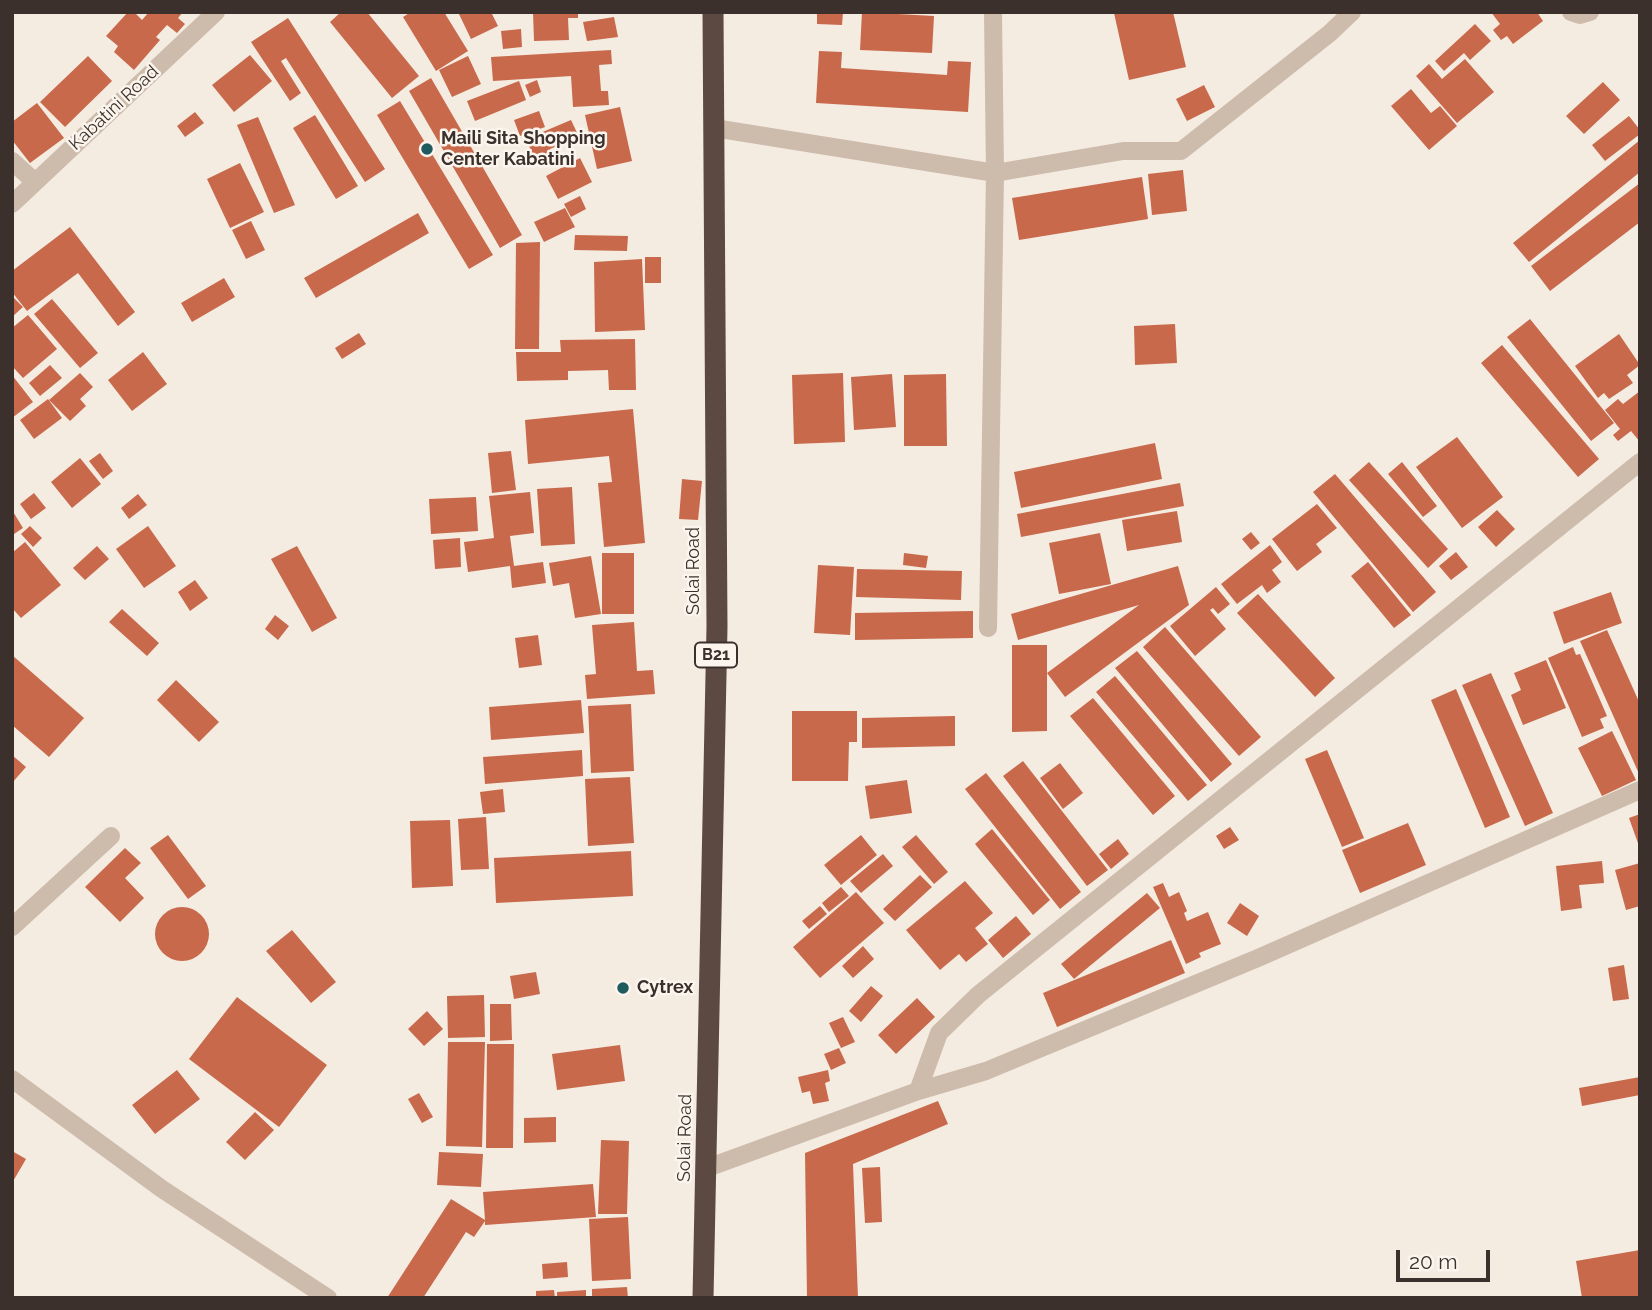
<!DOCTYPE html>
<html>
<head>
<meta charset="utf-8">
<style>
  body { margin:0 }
  #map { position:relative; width:1652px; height:1310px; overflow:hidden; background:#f4ebe1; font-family:Raleway,sans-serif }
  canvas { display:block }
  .frame { position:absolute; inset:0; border:14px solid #3b302b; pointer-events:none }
  .scale { position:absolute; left:1396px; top:1250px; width:94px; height:32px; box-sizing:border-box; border:4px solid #3b302b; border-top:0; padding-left:9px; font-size:21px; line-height:24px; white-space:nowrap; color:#3b302b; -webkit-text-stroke:5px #fbf5ee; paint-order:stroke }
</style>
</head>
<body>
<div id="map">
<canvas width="1652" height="1310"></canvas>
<div class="frame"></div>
<div class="scale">20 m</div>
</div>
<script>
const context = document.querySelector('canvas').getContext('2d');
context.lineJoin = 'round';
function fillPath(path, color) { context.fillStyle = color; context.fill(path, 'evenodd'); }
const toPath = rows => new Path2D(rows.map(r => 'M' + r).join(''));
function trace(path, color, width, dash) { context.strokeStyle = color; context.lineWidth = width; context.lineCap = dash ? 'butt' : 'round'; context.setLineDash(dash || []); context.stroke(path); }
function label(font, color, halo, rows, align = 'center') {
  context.font = font + ' Raleway,sans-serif'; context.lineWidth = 5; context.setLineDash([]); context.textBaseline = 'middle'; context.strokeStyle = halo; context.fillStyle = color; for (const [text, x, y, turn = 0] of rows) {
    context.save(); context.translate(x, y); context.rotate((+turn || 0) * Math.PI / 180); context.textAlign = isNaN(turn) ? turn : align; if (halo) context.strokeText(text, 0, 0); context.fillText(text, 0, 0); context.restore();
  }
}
fillPath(toPath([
  [128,12,134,12,142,20,149,12,183,12,178,18,185,24,177,33,167,25,156,37,160,40,134,70,114,52,118,46,106,36],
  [341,12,367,12,419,76,392,98,330,22],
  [411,12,444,12,468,51,436,71,403,17],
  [458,12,491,12,498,26,471,39],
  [533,12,578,12,578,18,568,18,569,40,534,41],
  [817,12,843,12,842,25,817,24],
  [862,12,934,16,932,53,860,50],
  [1173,12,1186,67,1129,80,1114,13],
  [1491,12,1537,12,1543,21,1513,44,1507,36,1501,40,1493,30,1500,24],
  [614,17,618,37,587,41,583,22],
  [288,18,385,169,365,182,286,58,281,61,301,93,290,101,251,42],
  [1475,24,1491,41,1470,60,1464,53,1444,71,1435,61],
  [521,29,522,47,503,49,501,31],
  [611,50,612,64,599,65,601,91,608,91,609,105,573,107,571,76,493,81,491,57],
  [819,51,842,52,841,68,947,75,948,61,971,62,968,112,816,103],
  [250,55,272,81,234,112,212,85],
  [88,56,112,81,65,127,40,102],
  [468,56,481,84,452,97,439,70],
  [1465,59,1494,92,1457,123,1416,76,1429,64,1442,79],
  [431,78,522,235,500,248,409,91],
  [537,80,541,92,530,97,525,85],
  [519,81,526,100,475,121,467,101],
  [1603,82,1620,100,1584,134,1566,116],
  [1204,85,1215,107,1187,121,1176,99],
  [1411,89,1431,113,1440,106,1457,126,1429,150,1391,106],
  [400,101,493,255,469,269,377,115],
  [37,103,64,138,30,163,12,140,12,122],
  [620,107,632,161,597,169,585,115],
  [539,111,545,127,520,136,514,120],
  [195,112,204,123,185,137,177,126],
  [315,115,358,186,336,199,293,128],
  [1629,116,1640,130,1640,134,1605,161,1592,145],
  [258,117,295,205,274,213,237,125],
  [571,120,579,137,550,149,554,158,537,165,526,139],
  [1640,140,1640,172,1529,262,1513,243],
  [580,158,592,182,558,199,546,176],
  [240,163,264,212,230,228,207,179],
  [1183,170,1187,211,1152,215,1148,174],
  [1142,177,1148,219,1019,240,1012,198],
  [1640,183,1640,222,1550,291,1531,266],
  [580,196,586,209,571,217,564,204],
  [565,208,575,227,544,242,534,222],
  [418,213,429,233,316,298,304,278],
  [251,221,265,250,246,259,232,230],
  [70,227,135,312,118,326,78,273,27,311,12,292,12,271],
  [575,235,628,236,627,251,574,250],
  [540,242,539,349,515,349,516,243],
  [645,257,661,257,661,283,645,283],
  [642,259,645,330,595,332,594,262],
  [224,278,235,297,192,322,181,303],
  [12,296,23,307,12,317],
  [52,299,98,353,80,368,34,314],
  [28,315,57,349,23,378,12,366,12,328],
  [1530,319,1614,423,1591,441,1507,337],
  [1175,324,1177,363,1135,365,1134,326],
  [359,333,366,344,342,359,335,348],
  [1619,334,1640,365,1627,375,1633,383,1609,399,1604,393,1598,398,1575,366],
  [635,339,636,390,609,390,608,370,568,371,568,380,517,381,516,352,561,352,560,340],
  [1502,345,1599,459,1578,477,1481,363],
  [143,352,167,384,132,411,108,380],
  [50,365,62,378,40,396,29,383],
  [80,373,93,387,80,399,86,406,70,421,49,400],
  [843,373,845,442,794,444,792,375],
  [892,374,896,427,854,430,851,377],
  [946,374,947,446,904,446,904,375],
  [12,375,33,402,12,418],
  [1640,391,1640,442,1631,431,1618,441,1613,435,1620,429,1605,410,1618,399,1623,404],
  [48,399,62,418,34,439,20,420],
  [633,409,645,543,604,547,598,483,612,482,609,456,528,464,525,420],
  [1457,437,1503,497,1462,528,1416,467],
  [1155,443,1162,479,1021,508,1014,472],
  [511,451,516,490,492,493,488,453],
  [100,453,113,471,103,479,89,461],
  [80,458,101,484,72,508,51,482],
  [1369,462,1448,549,1428,568,1349,480],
  [1402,462,1437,506,1423,517,1388,474],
  [1335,474,1436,592,1413,612,1313,492],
  [682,479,702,481,698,520,679,519],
  [1180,483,1184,506,1021,537,1017,514],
  [572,487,575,544,541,546,537,489],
  [530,492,534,533,510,536,514,566,543,562,546,583,512,588,510,566,468,572,464,542,494,538,489,496],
  [34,493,46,508,31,519,20,504],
  [138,494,147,505,129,519,121,508],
  [476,497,478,531,431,534,429,499],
  [1317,504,1337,528,1316,544,1322,552,1297,571,1272,539],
  [12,510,23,528,14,534,12,532],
  [1497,510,1515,529,1496,547,1478,527],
  [1177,511,1182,542,1127,551,1122,520],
  [30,526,42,538,33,547,21,534],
  [148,526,176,566,144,588,116,549],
  [1251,532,1260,543,1251,550,1242,539],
  [1100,533,1111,584,1059,594,1049,543],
  [460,538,461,567,435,569,433,540],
  [25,542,61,585,21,618,12,608,12,553],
  [1270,545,1282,562,1272,570,1281,582,1267,593,1262,585,1237,604,1221,584],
  [97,546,109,559,85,580,73,568],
  [297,546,337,618,312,632,271,559],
  [1456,552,1468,567,1451,580,1439,566],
  [602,553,634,553,634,614,602,614],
  [904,553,928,556,926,568,903,565],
  [591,556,601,614,575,618,569,583,553,586,549,563],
  [1368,562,1411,615,1394,628,1351,576],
  [818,565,854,567,850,635,814,633],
  [1178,566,1189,605,1065,697,1047,673,1139,605,1018,640,1011,614],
  [857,569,962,571,961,600,856,597],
  [195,580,208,598,190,611,178,592],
  [1216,587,1230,604,1218,614,1213,608,1210,610,1226,629,1195,656,1170,626],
  [1611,592,1622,623,1564,644,1553,612],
  [1258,594,1335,678,1315,697,1237,613],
  [122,609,159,643,147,656,109,622],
  [973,611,973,638,855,640,855,613],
  [275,615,289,626,278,640,265,629],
  [634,622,637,671,653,670,655,694,587,699,585,675,596,674,592,625],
  [1165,627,1261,737,1239,756,1143,647],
  [1607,630,1640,704,1640,776,1580,641],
  [538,635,542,665,519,668,515,638],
  [1012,645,1047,645,1047,731,1012,732],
  [1573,647,1576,655,1580,654,1607,716,1600,719,1604,728,1582,737,1548,658],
  [1137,651,1232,764,1211,782,1115,668],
  [12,655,84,718,49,757,12,725],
  [1546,660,1566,708,1523,725,1511,695,1521,690,1514,673],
  [1491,673,1553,813,1525,826,1462,685],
  [1115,676,1207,785,1188,801,1096,692],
  [176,680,219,722,199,742,157,700],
  [1456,689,1510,817,1485,828,1431,700],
  [1093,698,1175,796,1153,815,1070,716],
  [581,700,584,733,491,740,489,707],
  [631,704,634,771,591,773,588,706],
  [792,711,857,711,857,742,849,742,848,781,792,781],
  [955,716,955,746,862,748,862,718],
  [1612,731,1636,780,1602,796,1578,748],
  [582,750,583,776,485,784,483,757],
  [1327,750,1364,838,1342,847,1305,759],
  [12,755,26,767,12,783],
  [1023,761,1108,870,1087,886,1003,776],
  [1060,763,1083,793,1063,809,1040,778],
  [986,773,1081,892,1060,909,965,789],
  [630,777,634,843,588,846,585,779],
  [907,780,912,813,870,819,865,786],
  [503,789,505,812,483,814,480,792],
  [1640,814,1640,846,1639,846,1629,818],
  [486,817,489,869,461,870,458,819],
  [450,820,453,886,412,888,410,821],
  [1408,823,1426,865,1360,893,1342,850],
  [1230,827,1239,840,1224,849,1216,836],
  [992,829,1050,900,1033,915,975,844],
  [168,835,206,886,188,899,150,848],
  [861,835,877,855,841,885,824,865],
  [916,835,948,872,934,884,902,847],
  [1118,839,1129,854,1111,869,1099,854],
  [125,848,141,863,125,878,144,898,120,922,85,887],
  [631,851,633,896,496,903,494,858],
  [883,854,893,866,861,893,850,881],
  [1602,861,1604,883,1579,885,1582,908,1561,911,1556,866],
  [1640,863,1640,906,1626,910,1615,870],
  [920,875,932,887,895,921,883,909],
  [965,881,993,913,975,928,988,944,966,962,959,954,940,970,906,930],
  [1163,883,1169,897,1179,892,1187,911,1184,913,1187,921,1208,912,1221,944,1199,953,1201,957,1186,964,1153,887],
  [841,887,849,896,829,912,822,903],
  [856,892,884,923,820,978,793,947],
  [1147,893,1160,908,1074,979,1061,964],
  [1240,903,1259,916,1247,936,1227,923],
  [820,906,827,914,809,929,802,921],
  '155 934a27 27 0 1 1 54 0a27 27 0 1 1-54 0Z',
  [1016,916,1031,934,1003,958,988,940],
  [292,930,336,982,311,1003,266,951],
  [1171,940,1185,973,1057,1027,1043,993],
  [863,946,874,959,853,978,842,966],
  [1624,965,1629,999,1613,1001,1608,968],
  [536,972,540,994,514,999,510,976],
  [871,986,883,996,861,1022,849,1011],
  [484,995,485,1037,448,1038,447,996],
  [237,997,327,1065,279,1127,189,1059],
  [917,998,935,1017,896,1054,878,1035],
  [490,1004,511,1004,512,1040,490,1041],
  [427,1011,443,1029,424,1046,408,1029],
  [843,1017,855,1042,841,1048,829,1023],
  [448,1042,485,1042,482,1147,446,1146],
  [487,1044,514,1044,513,1148,486,1148],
  [620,1045,625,1081,557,1090,552,1054],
  [839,1048,846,1063,831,1070,824,1054],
  [177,1070,200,1099,155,1134,132,1105],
  [828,1070,830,1081,825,1083,829,1101,813,1104,810,1091,802,1093,798,1077],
  [1640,1077,1640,1095,1582,1106,1579,1088],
  [419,1093,433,1117,422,1123,408,1099],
  [938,1101,948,1124,853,1164,858,1298,807,1298,805,1153],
  [255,1112,274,1130,245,1160,226,1142],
  [556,1117,556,1142,524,1143,524,1118],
  [601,1140,629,1141,627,1214,598,1214],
  [12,1151,26,1159,12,1183],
  [439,1152,483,1154,481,1187,437,1185],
  [880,1167,882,1222,865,1223,862,1168],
  [593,1184,596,1217,485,1225,485,1221,474,1237,466,1232,423,1298,387,1298,451,1199,485,1220,483,1192],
  [628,1217,631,1279,592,1281,589,1219],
  [1640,1250,1640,1298,1582,1298,1576,1261],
  [567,1262,568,1277,543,1279,542,1264],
  [627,1287,628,1298,592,1298,592,1289],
  [554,1290,555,1298,536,1298,536,1291],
  [586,1290,586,1298,557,1298,557,1292]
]), '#c8694b');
trace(toPath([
  [1571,12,1580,15,1590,12],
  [714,128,995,173,1123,151,1181,151,1330,33,1352,12],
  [12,161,35,182],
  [12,204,216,12],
  [988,628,995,173,993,12],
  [12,927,111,836],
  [12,1079,162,1189,328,1298],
  [918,1091,939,1033,978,995,1640,462],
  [707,1168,918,1091,986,1071,1258,958,1640,790]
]), '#cdbbac', 18);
trace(toPath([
  [703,1298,717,627,713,12]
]), '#5c4a42', 21);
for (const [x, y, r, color] of [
  [427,149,7,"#1f5a5e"],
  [623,988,7,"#1f5a5e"]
]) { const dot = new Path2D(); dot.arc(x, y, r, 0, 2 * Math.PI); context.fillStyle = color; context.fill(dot); trace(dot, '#fbf5ee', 2.5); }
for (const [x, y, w] of [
  [716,655,42]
]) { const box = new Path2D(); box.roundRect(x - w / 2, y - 12.5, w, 25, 5); context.fillStyle = '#fbf5ee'; context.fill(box); trace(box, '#3b302b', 2); }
label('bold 16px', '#3b302b', null, [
  ["B21",716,655]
]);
label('18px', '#3b302b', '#fbf5ee', [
  ["Kabatini Road",114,108,-43],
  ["Solai Road",694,571,-90],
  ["Solai Road",685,1138,-89]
]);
label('bold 18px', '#3b302b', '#fbf5ee', [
  ["Maili Sita Shopping",441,139],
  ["Center Kabatini",441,160],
  ["Cytrex",637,988]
], 'left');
</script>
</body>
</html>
